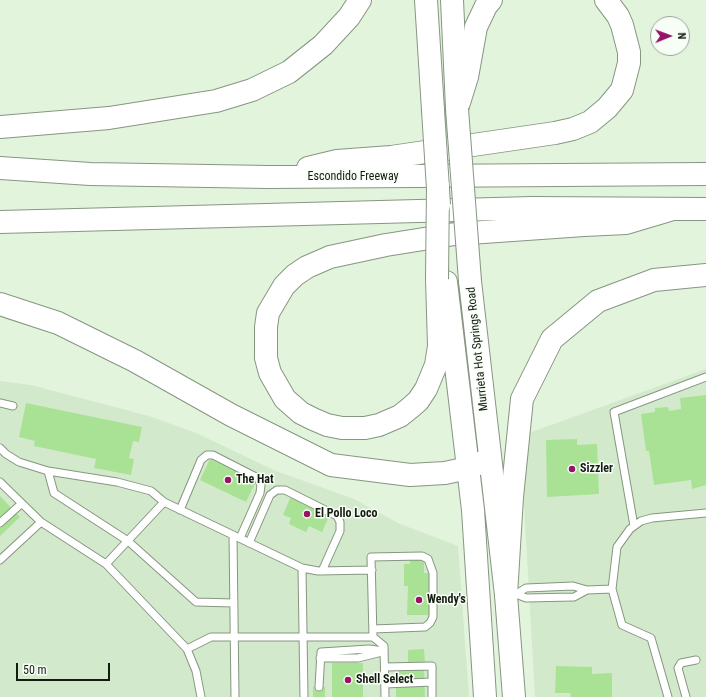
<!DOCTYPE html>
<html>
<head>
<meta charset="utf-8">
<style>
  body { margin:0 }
  #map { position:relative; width:706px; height:697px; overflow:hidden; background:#e3f4dd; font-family:"Roboto Condensed",sans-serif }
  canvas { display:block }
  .north { position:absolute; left:650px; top:16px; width:40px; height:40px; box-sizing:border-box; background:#f7fef5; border:1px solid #9da39b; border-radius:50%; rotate:89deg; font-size:11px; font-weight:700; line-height:16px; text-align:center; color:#151b13 }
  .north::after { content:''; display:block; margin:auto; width:14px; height:18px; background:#971368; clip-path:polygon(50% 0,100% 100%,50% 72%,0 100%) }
  .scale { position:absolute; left:16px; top:663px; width:94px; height:18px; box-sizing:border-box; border:2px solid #151b13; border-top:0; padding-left:5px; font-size:12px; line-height:14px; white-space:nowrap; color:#151b13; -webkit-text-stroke:3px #f7fef5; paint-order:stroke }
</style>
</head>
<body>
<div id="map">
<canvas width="706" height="697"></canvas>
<div class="north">N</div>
<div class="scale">50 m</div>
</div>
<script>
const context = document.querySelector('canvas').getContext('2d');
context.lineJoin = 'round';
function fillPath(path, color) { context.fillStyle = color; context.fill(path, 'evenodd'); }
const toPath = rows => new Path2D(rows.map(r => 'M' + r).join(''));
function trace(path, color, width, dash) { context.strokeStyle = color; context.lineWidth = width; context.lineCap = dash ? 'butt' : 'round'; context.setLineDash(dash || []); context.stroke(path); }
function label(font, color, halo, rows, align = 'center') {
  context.font = font + ' "Roboto Condensed",sans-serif'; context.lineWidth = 3; context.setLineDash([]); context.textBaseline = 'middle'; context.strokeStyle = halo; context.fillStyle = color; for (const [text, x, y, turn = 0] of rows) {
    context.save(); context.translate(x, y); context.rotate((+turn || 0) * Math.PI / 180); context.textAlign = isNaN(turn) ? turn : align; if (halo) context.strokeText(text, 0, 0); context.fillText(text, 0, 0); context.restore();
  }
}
fillPath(toPath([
  [706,369,706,697,535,697,523,487,529,433],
  [0,381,31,385,149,416,196,433,276,471,354,499,398,523,458,546,469,697,0,697]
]), '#d3e9cc');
fillPath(toPath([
  [706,395,706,485,692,489,691,480,654,485,649,451,646,451,641,414,655,412,655,408,668,407,669,411,681,409,680,398],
  [26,403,142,427,139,442,133,441,129,458,134,459,131,475,94,468,96,459,34,446,35,441,19,437],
  [577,439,577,445,597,444,599,494,547,497,546,440],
  [210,459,256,481,246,502,200,480],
  [0,496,20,517,0,536],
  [291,496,330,514,322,532,309,526,306,532,289,524,291,518,283,515],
  [410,560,424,560,424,573,431,573,431,615,407,615,408,586,404,586,404,564,410,564],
  [424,649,425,663,408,664,408,650],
  [332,663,363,663,363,697,332,697],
  [556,666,592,667,592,674,612,673,612,697,571,697,570,693,555,693],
  [424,669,425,697,396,697,396,670],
  [313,687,325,687,325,697,313,697]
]), '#a9e295');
const service = toPath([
  [0,403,13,406],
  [0,448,6,454,19,462,48,471,54,493,128,541,196,602,234,603],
  [48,471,117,482,151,491,164,502],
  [0,482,41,522,106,564,187,649,196,671,201,697],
  [180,510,201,460,207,455,213,455,258,478,261,485,260,493,240,538],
  [0,523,21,504],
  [634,526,614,412,706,377],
  [233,535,235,697],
  [249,543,270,495,277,490,285,490,337,516,340,522,340,531,322,571],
  [0,560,41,522],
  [106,564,164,502,302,568,304,697],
  [302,568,318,571,372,570],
  [516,594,526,588,573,586,587,590],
  [509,595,516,594,526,598,574,597,587,590,612,589],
  [373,629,425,627,430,623,433,617,433,573,428,559,422,556,371,557,373,637],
  [187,649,211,637,373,637,384,646,385,697],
  [320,658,358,658,382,652],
  [385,667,432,666,432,697],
  [385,684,432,682],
  [319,687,321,652,369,649,384,651],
  [668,697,651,638,622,625,612,589,617,547,630,529,641,521,652,518,706,513],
  [686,697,678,668,681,663,696,660]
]);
const primary = toPath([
  [426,0,433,110],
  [452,0,457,108],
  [470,281,506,595,514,697],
  [446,282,473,510,485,697]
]);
const motorway = toPath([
  [457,109,467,77,476,27,486,6,491,0],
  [0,127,109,118,216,101,252,90,289,72,323,45,349,17,360,0],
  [0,168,90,174,268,177,706,174],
  [308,168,337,161,391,157,555,133,573,129,590,122,607,108,622,90,629,63,629,52,622,25,618,16,606,0],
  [0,222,532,208,706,209],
  [437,279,439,346,436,365,426,389,418,401,410,408,400,416,379,425,365,428,342,428,327,425,313,419,301,413,285,399,270,373,266,358,266,327,268,313,284,286,295,275,307,267,330,257,386,245,455,234,584,225,626,223,673,209],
  [0,304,58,323,135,361,231,415,331,465,410,475,445,473,468,468,490,459],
  [506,595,512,497,522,399,552,339,598,301,654,280,706,275]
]);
trace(service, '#869681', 9);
trace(primary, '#869681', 24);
trace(motorway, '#869681', 24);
trace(service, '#fff', 7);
trace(primary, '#fff', 22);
trace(motorway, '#fff', 22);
const primaryBridge = toPath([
  [457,109,470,281],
  [433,110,439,205]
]);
const motorwayBridge = toPath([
  [437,279,438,186]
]);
trace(primaryBridge, '#869681', 24, []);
trace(motorwayBridge, '#869681', 24, []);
trace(primaryBridge, '#fff', 22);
trace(motorwayBridge, '#fff', 22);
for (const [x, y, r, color] of [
  [572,469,4,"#971368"],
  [228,480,4,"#971368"],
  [307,514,4,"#971368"],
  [419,600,4,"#971368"],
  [348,680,4,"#971368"]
]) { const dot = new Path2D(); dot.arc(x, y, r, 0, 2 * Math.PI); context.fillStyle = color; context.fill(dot); trace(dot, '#f7fef5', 1.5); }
label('12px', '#151b13', '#f7fef5', [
  ["Escondido Freeway",353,177],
  ["Murrieta Hot Springs Road",478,349,-96]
]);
label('bold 12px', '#151b13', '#f7fef5', [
  ["Sizzler",580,469],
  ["The Hat",236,480],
  ["El Pollo Loco",315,514],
  ["Wendy's",427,600],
  ["Shell Select",356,680]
], 'left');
</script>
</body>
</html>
